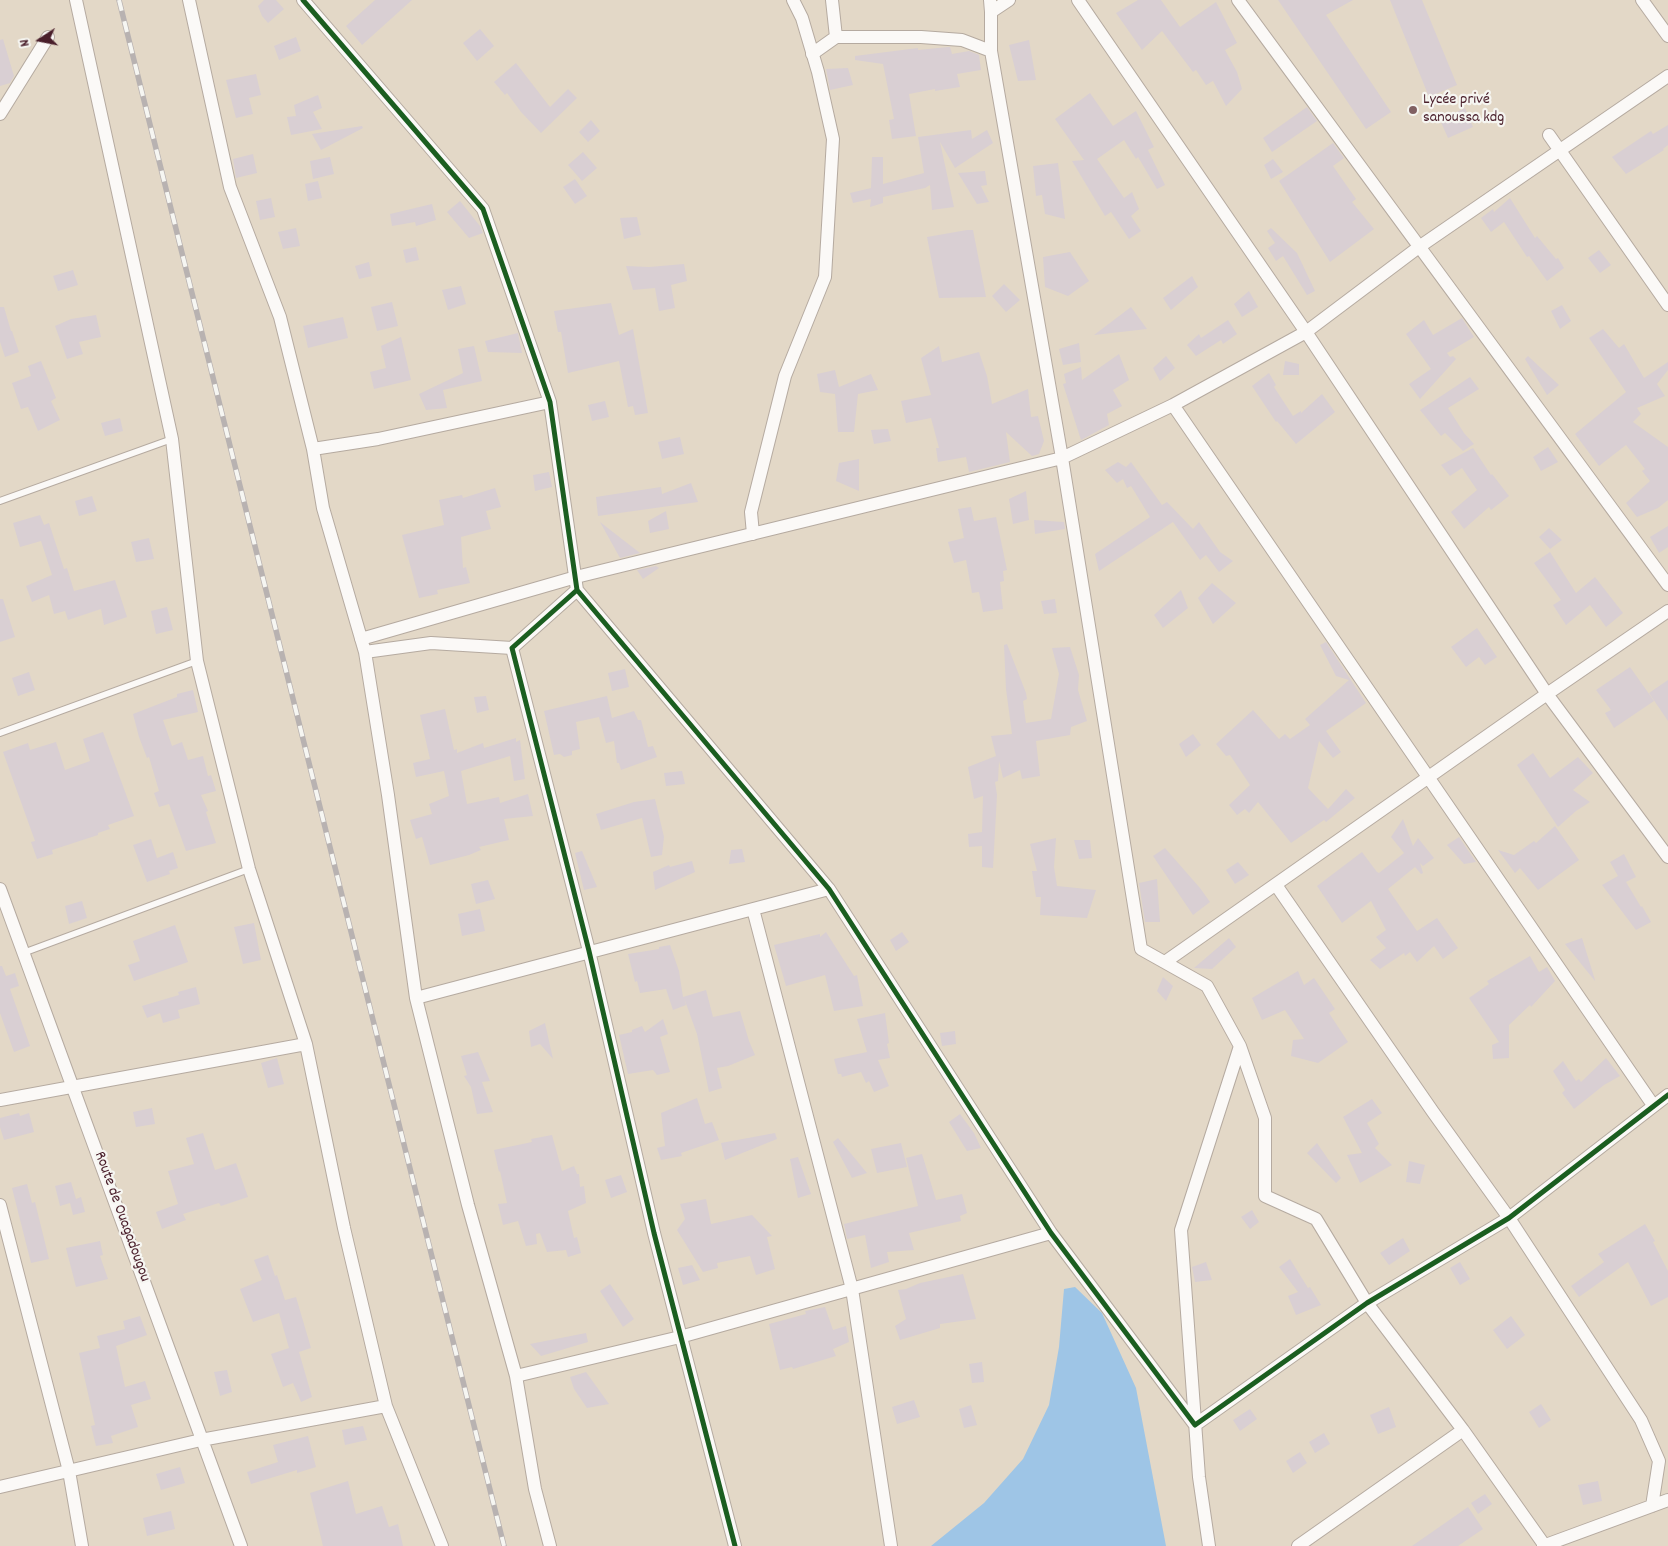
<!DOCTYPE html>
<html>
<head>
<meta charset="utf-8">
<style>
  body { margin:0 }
  #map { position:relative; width:1668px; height:1546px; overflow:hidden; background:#e3d8c7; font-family:Dekko,sans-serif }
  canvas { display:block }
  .north { position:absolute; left:15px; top:15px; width:50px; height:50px; -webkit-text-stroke:4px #f6f6f2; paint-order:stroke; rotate:259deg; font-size:14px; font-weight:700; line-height:20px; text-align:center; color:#4a1f2b }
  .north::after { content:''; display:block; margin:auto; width:18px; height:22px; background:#4a1f2b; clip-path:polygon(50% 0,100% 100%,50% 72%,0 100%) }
</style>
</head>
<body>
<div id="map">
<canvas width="1668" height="1546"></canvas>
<div class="north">N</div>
</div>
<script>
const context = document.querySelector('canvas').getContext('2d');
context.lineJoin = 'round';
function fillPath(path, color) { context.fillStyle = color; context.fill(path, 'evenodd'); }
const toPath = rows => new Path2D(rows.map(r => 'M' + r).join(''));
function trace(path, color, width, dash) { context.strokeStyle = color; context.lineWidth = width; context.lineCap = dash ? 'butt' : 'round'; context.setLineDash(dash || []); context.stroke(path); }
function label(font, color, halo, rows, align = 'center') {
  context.font = font + ' Dekko,sans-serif'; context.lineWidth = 4.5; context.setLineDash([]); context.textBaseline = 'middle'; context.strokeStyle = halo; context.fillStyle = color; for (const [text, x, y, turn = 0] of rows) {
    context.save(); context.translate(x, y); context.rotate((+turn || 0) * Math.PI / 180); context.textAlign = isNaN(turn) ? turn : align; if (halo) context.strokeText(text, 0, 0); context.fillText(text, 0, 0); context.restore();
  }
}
fillPath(toPath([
  [1075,1287,1102,1313,1136,1388,1166,1546,931,1546,984,1503,1023,1459,1049,1405,1059,1347,1064,1289]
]), '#9ec5e6');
fillPath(toPath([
  [264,0,276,0,284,9,268,23,262,16,258,6],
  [375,0,412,0,362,45,346,26],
  [1138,0,1161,0,1180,27,1216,2,1237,43,1225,50,1237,72,1242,89,1226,106,1213,81,1206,85,1196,70,1193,72,1162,31,1142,50,1116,13],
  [1278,0,1353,0,1326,15,1391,112,1366,129],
  [1390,0,1422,0,1457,85,1429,97],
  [480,29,494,46,477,61,463,43],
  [296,37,301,51,279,60,274,46],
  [3,39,14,76,10,83,0,86,0,40],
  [1029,40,1036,80,1018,81,1009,45],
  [948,47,950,47,952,54,969,51,979,55,981,70,957,74,960,87,935,91,935,89,909,94,916,136,892,139,889,120,894,119,883,64,855,60,855,56,918,48,918,50],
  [516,63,550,107,568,89,577,98,541,133,521,112,507,93,505,95,494,82],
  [848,68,853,85,830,90,826,69],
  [256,74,261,95,249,98,253,114,236,118,226,80],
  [1090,93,1113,126,1136,111,1154,147,1148,150,1165,185,1157,189,1138,157,1136,159,1124,140,1097,159,1124,198,1132,192,1139,209,1131,216,1141,231,1129,239,1111,212,1105,216,1072,161,1084,160,1055,119],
  [318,95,322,108,313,112,322,129,291,135,287,117,296,116,294,105],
  [1307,107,1317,121,1272,152,1263,138],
  [1465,108,1473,127,1448,138,1440,120],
  [591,120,600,131,588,142,579,132],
  [1668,125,1668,145,1663,149,1664,150,1626,174,1612,157,1651,131,1653,134],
  [362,126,363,128,321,150,312,134],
  [971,130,972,139,987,130,993,143,955,168,940,142,954,207,932,210,930,185,925,188,883,197,883,203,870,207,871,199,853,203,850,193,871,188,872,157,883,157,883,184,924,173,918,137],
  [1333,143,1344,158,1333,166,1356,199,1352,202,1374,229,1330,262,1279,181],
  [583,152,597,168,582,181,568,165],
  [253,154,257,173,236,178,233,159],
  [330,157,334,174,313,179,310,161],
  [1273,159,1283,172,1271,179,1264,165],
  [1058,163,1060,178,1065,219,1045,214,1042,195,1036,196,1033,166],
  [985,171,987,185,981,186,989,202,977,204,958,173],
  [575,179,587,196,575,204,563,187],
  [318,181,322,198,308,201,305,184],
  [271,198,275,217,260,220,256,201],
  [1510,198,1535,238,1537,236,1556,259,1558,258,1564,268,1547,281,1529,256,1527,257,1504,222,1491,232,1481,218,1493,209,1494,212],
  [460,201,480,226,483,233,469,238,447,212],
  [432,204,436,220,416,226,415,222,392,226,390,214],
  [637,217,641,235,624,239,620,218],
  [296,228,300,246,283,249,278,232],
  [1271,228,1297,253,1315,291,1307,295,1283,256,1276,261,1268,248,1275,243,1267,231],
  [967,230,973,230,986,297,939,298,927,237],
  [416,247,419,260,406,263,403,250],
  [1599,250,1611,265,1600,273,1588,258],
  [1070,252,1089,281,1068,296,1045,287,1043,257],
  [369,262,372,276,359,279,355,266],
  [684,264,687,281,671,285,675,308,659,311,655,288,633,290,626,266,649,267],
  [73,270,78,285,58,291,53,276],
  [1192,276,1198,287,1171,310,1163,298],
  [1004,284,1020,300,1006,312,992,296],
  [461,286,466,304,448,310,442,290],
  [1249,291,1258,307,1242,317,1234,304],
  [392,302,398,326,377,331,371,307],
  [611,303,619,335,633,329,648,413,635,415,633,406,628,407,619,361,568,373,561,332,558,332,554,311],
  [1562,305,1571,321,1560,329,1551,311],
  [0,307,4,307,11,331,12,331,19,352,5,357,0,342],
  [1131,307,1147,329,1094,335],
  [96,315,101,337,79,342,83,354,67,359,55,326,71,319],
  [343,317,348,338,308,348,303,326],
  [1462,318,1474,337,1447,353,1450,357,1453,356,1456,359,1420,399,1409,384,1431,369,1406,334,1424,320,1433,335],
  [1228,320,1237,334,1223,344,1221,340,1196,356,1187,345,1199,334,1201,338],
  [1603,329,1619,348,1624,344,1644,378,1668,362,1668,370,1657,384,1665,396,1637,408,1641,414,1633,422,1668,447,1668,500,1658,508,1637,517,1626,503,1650,481,1642,471,1645,469,1626,445,1599,466,1575,434,1626,392,1589,338],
  [518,333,522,353,488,352,485,341],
  [401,337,411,380,374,389,370,372,386,368,381,346],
  [1079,343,1081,362,1063,365,1059,349],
  [474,346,482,381,443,390,447,408,426,410,419,394,463,373,458,349],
  [939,346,942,362,979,352,987,376,992,404,1028,389,1031,417,1038,416,1044,441,1039,454,1032,456,1006,432,1010,462,969,472,966,457,938,462,936,448,939,448,931,418,906,423,901,401,931,395,921,358],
  [1119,354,1129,380,1113,390,1122,406,1107,414,1109,425,1081,440,1063,384,1066,383,1064,374,1081,367,1082,380],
  [1166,356,1175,368,1160,381,1153,368],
  [1528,356,1559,385,1547,395,1525,359],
  [41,361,56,398,51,401,60,420,38,431,28,407,21,409,12,383,31,376,28,366],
  [1285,361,1299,364,1299,375,1283,375],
  [835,370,839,387,871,374,878,390,858,394,854,432,838,432,835,394,820,392,817,374],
  [1269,373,1276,385,1274,387,1293,416,1301,411,1301,413,1322,394,1335,412,1296,444,1277,421,1276,422,1252,386],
  [1470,377,1479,389,1448,408,1464,433,1474,444,1463,451,1445,433,1441,436,1420,410],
  [605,401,609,417,592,421,588,405],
  [120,418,123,431,105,436,101,423],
  [888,429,891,441,874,444,871,430],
  [680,437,684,454,662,459,658,442],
  [1548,447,1558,462,1541,471,1533,457],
  [1473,448,1491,475,1492,474,1509,496,1491,510,1489,507,1464,529,1451,512,1477,490,1462,468,1450,476,1441,465],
  [859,459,859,491,836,481,839,463],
  [1118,462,1126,467,1131,462,1162,505,1167,502,1193,529,1199,522,1220,552,1233,561,1219,572,1206,555,1200,560,1173,522,1099,571,1095,554,1150,517,1131,486,1127,488,1123,479,1117,483,1105,470],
  [549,472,552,487,535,491,533,475],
  [691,483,698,502,598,516,596,497,661,487,662,494],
  [495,488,501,507,486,511,491,529,461,537,463,568,466,567,470,583,437,590,438,594,419,598,402,535,444,525,439,500,462,495,463,498],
  [1026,491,1029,520,1013,524,1009,499],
  [92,496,97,511,79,516,75,501],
  [971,507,974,521,996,517,1007,570,1003,571,1004,581,1000,582,1003,609,983,612,979,592,972,593,966,560,954,563,948,542,964,538,958,509],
  [666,511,669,529,650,533,648,521],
  [40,515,44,525,49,523,64,569,67,568,74,591,115,580,127,617,104,625,101,609,68,620,65,611,54,614,49,595,32,602,26,586,52,575,41,541,20,547,13,523],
  [1034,520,1064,522,1065,529,1035,534],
  [600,522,640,553,620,558],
  [1668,526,1668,547,1659,553,1650,537],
  [1549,528,1562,540,1550,549,1539,537],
  [149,538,154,559,136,562,131,542],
  [1550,552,1576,593,1595,577,1623,613,1606,627,1590,605,1566,625,1553,605,1561,600,1534,563],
  [656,566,659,568,643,579,637,570],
  [1212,583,1236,603,1213,624,1198,598],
  [1181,590,1188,608,1163,628,1154,615],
  [0,599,3,599,15,637,0,642],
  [1055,599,1057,613,1044,614,1041,601],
  [167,607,173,630,156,634,151,611],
  [1477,628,1497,657,1485,665,1479,657,1466,667,1451,647],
  [1326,642,1366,703,1326,731,1341,752,1333,758,1319,741,1308,788,1328,809,1346,789,1355,798,1326,822,1324,820,1291,843,1258,802,1249,813,1245,809,1237,815,1229,805,1250,785,1230,755,1226,756,1216,744,1253,710,1279,739,1285,734,1290,739,1310,725,1305,719,1349,680,1336,676,1320,645],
  [1007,644,1026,693,1027,699,1023,701,1026,723,1051,719,1059,674,1052,648,1070,647,1079,675,1078,690,1087,721,1071,727,1070,735,1036,741,1040,776,1022,779,1020,770,1003,778,999,761,998,781,995,782,997,795,993,868,982,867,982,846,969,847,968,834,982,832,983,796,974,799,968,767,996,756,991,736,1012,734,1006,689,1004,645],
  [1630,667,1654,701,1614,728,1605,713,1611,710,1596,690],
  [625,669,629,687,612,691,608,673],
  [29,672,35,690,18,696,12,678],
  [1668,680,1668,721,1649,693],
  [193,690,198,712,163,720,172,746,182,742,188,760,203,756,208,776,211,775,216,791,201,795,208,811,206,812,216,843,186,851,169,804,159,807,154,793,159,791,149,757,147,758,139,737,133,714,177,697,177,694],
  [486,696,489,710,477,713,474,697],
  [607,696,612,718,634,711,638,720,641,720,648,747,653,746,657,757,621,770,619,763,617,763,614,741,606,743,599,717,576,722,580,749,572,751,572,755,564,757,560,754,554,755,544,711],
  [445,709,454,750,457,749,457,753,483,743,484,748,516,738,516,742,520,740,525,779,514,781,510,756,461,771,467,804,499,797,500,803,528,794,533,816,504,819,509,840,479,847,481,850,469,855,430,865,422,837,416,839,410,820,432,814,429,804,449,796,444,771,416,777,413,763,430,759,420,715],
  [103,732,134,816,108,825,110,829,98,833,98,835,52,850,53,854,37,859,31,842,35,841,3,752,28,743,30,750,56,742,65,770,90,761,83,739],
  [1193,734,1201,745,1186,757,1179,744],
  [1533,753,1550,778,1578,757,1593,773,1573,790,1590,802,1576,811,1558,827,1517,765],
  [682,771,685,784,666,786,664,773],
  [655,799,664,837,662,855,651,857,642,818,601,830,596,814,634,802],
  [1403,819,1413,846,1418,838,1434,858,1423,866,1420,863,1423,873,1421,874,1415,867,1388,889,1417,931,1437,918,1458,948,1443,959,1434,946,1417,962,1410,952,1405,956,1404,953,1380,969,1370,960,1386,948,1376,937,1386,930,1371,901,1342,923,1317,886,1362,852,1377,872,1379,873,1404,853,1391,837],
  [1555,826,1579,860,1538,890,1520,868,1515,873,1498,850,1514,855,1534,841,1536,843],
  [1459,837,1476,862,1464,864,1447,845],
  [1056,838,1054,867,1057,886,1096,890,1087,918,1040,915,1041,897,1036,897,1032,871,1037,871,1030,844],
  [151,839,157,858,173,852,178,868,169,871,170,874,147,882,133,845],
  [1074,840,1090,840,1092,858,1079,859],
  [1165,848,1200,888,1210,902,1193,915,1153,856],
  [742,849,745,862,729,864,731,850],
  [582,851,597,887,584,890,575,853],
  [1624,854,1636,877,1626,882,1641,907,1642,906,1651,922,1636,930,1602,885,1618,876,1610,862],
  [692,861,695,872,655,890,653,872,669,865,670,867],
  [1238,862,1249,875,1235,884,1226,870],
  [1157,879,1160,922,1145,922,1139,883],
  [488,880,495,899,476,904,471,884],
  [82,901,87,918,69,924,65,906],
  [480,909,485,931,462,936,458,914],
  [254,923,261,960,243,964,234,927],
  [175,925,188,962,134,981,128,965,140,961,133,941],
  [826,932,854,976,857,975,863,1006,834,1011,825,975,786,986,774,945,820,934,820,937],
  [902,932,909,942,896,951,890,940],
  [1229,938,1236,947,1212,969,1194,968],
  [1582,938,1595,980,1595,981,1565,944],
  [670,945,679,971,683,997,706,990,713,1017,740,1011,749,1041,755,1055,728,1066,717,1068,722,1088,709,1092,697,1034,684,998,686,1005,673,1010,666,989,640,993,637,981,635,982,628,954,659,949,659,947],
  [1530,956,1539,972,1547,967,1555,981,1531,1007,1530,1005,1509,1025,1509,1058,1493,1059,1492,1045,1499,1042,1469,998,1489,984,1487,981],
  [0,966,2,966,6,976,15,973,19,986,10,989,30,1046,14,1052,0,1013],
  [1298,971,1304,985,1314,978,1335,1009,1329,1013,1348,1042,1318,1063,1291,1056,1293,1040,1304,1039,1285,1010,1262,1020,1252,998],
  [1163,977,1173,986,1166,1001,1157,991],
  [196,987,200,1004,178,1010,180,1018,163,1023,160,1013,147,1018,142,1006,179,995,178,992],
  [885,1013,889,1043,887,1044,890,1058,878,1060,889,1086,874,1092,869,1081,866,1083,861,1072,842,1077,841,1074,838,1074,834,1059,867,1052,857,1019],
  [663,1019,668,1034,660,1037,670,1072,657,1075,653,1070,628,1074,619,1035,632,1032,632,1030,642,1026,645,1032],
  [545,1023,553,1059,540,1044,531,1047,529,1031],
  [955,1031,956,1044,942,1046,940,1033],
  [478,1052,490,1081,482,1082,493,1112,477,1114,471,1087,464,1076,467,1075,461,1056],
  [277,1058,284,1084,268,1088,261,1063],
  [1606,1058,1620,1076,1604,1085,1574,1109,1562,1093,1565,1090,1553,1071,1563,1061,1576,1081,1579,1079,1581,1082],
  [697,1098,705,1124,712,1122,719,1140,681,1153,682,1156,661,1160,657,1148,665,1146,661,1113],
  [1372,1099,1382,1113,1367,1123,1379,1144,1375,1148,1392,1165,1360,1183,1347,1155,1362,1153,1343,1117],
  [152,1108,155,1124,136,1127,133,1112],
  [19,1113,20,1116,29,1113,34,1132,4,1140,0,1127,0,1118],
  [960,1114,974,1133,981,1148,967,1151,949,1122],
  [203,1133,215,1170,236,1163,248,1197,221,1206,219,1203,183,1214,186,1220,162,1229,156,1212,178,1204,168,1171,194,1164,186,1138],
  [775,1133,777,1139,725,1160,721,1143],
  [552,1135,562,1171,574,1166,577,1174,579,1174,580,1187,584,1186,586,1203,568,1211,574,1238,577,1237,581,1253,568,1257,566,1250,547,1252,540,1233,536,1234,537,1244,526,1246,518,1221,503,1225,498,1204,507,1203,500,1171,499,1172,494,1150,532,1142,531,1139],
  [838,1138,867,1173,852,1178,833,1142],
  [901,1143,907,1167,877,1173,871,1149],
  [1317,1143,1341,1178,1336,1183,1307,1153],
  [922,1154,936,1200,962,1194,967,1213,960,1216,961,1221,909,1233,914,1250,887,1252,889,1262,871,1268,865,1235,847,1239,844,1224,918,1206,906,1158],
  [798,1157,811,1194,798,1198,790,1159],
  [1409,1161,1425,1165,1420,1184,1406,1182],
  [621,1175,627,1192,611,1198,605,1180],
  [71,1182,76,1199,81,1197,85,1212,73,1215,70,1203,60,1206,55,1186],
  [27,1184,32,1203,35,1202,49,1259,31,1263,12,1188],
  [706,1199,711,1224,752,1215,772,1236,767,1237,775,1269,756,1275,750,1256,717,1263,718,1268,703,1272,677,1230,685,1219,680,1204],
  [1252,1210,1259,1222,1250,1229,1241,1217],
  [1645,1224,1655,1241,1653,1242,1668,1271,1668,1297,1651,1306,1628,1262,1579,1297,1571,1286,1604,1262,1598,1254],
  [1403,1238,1410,1251,1389,1265,1380,1253],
  [100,1241,103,1255,100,1256,108,1279,76,1287,66,1248],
  [268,1255,275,1276,277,1275,285,1300,296,1297,311,1348,299,1352,312,1397,301,1402,293,1383,283,1387,271,1354,289,1348,279,1313,253,1322,240,1289,262,1280,254,1260],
  [1290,1259,1308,1288,1310,1287,1321,1305,1296,1315,1288,1296,1298,1292,1279,1267],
  [1206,1262,1212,1280,1195,1282,1192,1267],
  [1460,1262,1470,1279,1460,1285,1450,1268],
  [692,1265,700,1280,683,1285,678,1268],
  [963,1274,976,1319,940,1324,940,1328,900,1340,895,1326,906,1319,898,1290,906,1289,920,1283],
  [610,1284,634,1319,623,1327,600,1291],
  [825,1307,833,1330,846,1326,849,1342,833,1349,836,1356,793,1369,792,1367,780,1370,769,1324,806,1314,805,1311],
  [140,1316,147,1335,116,1346,125,1387,145,1381,151,1399,131,1405,138,1427,111,1436,113,1443,96,1446,91,1426,95,1425,79,1353,100,1348,97,1336,125,1329,123,1321],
  [1511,1316,1525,1335,1507,1349,1493,1330],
  [586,1333,588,1342,541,1356,530,1344],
  [982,1362,984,1382,972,1383,969,1364],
  [227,1370,232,1392,220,1396,214,1372],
  [586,1372,609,1404,587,1408,574,1389,570,1377],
  [914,1400,920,1417,897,1424,892,1407],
  [1541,1404,1551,1420,1539,1428,1529,1412],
  [971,1405,977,1425,964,1428,959,1409],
  [1389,1407,1396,1427,1378,1434,1370,1415],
  [1250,1409,1257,1419,1240,1431,1233,1420],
  [363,1426,367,1440,345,1445,342,1430],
  [1324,1433,1330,1444,1315,1453,1309,1442],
  [308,1436,316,1467,297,1473,297,1470,251,1484,247,1472,278,1462,273,1445],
  [1300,1452,1307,1463,1293,1473,1286,1461],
  [180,1467,185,1483,161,1490,156,1474],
  [348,1481,356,1514,382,1506,389,1527,398,1524,403,1546,323,1546,310,1493],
  [1598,1481,1602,1501,1583,1505,1578,1485],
  [1485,1494,1492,1504,1478,1514,1471,1503],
  [1468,1507,1483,1529,1458,1546,1412,1546],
  [171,1511,175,1529,147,1536,143,1518]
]), '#d9cfd3');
const lane = toPath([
  [0,501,172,439],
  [0,733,197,661],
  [23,953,249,869]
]);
const street = toPath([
  [76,0,172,439,197,661,249,869,306,1044,344,1228,386,1406,442,1546],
  [189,0,230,187,280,317,313,449,323,508,365,652,388,795,416,998,468,1205,516,1376,535,1489,550,1546],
  [303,0,483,209,550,402,577,590,512,648,589,951,654,1233,735,1546],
  [832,0,836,37],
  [990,0,991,12,991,51,1062,458,1141,949,1207,986,1240,1046,1181,1230,1199,1477,1209,1546],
  [1078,0,1306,332,1547,694,1668,857],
  [1238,0,1668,585],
  [1642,0,1668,36],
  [991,12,1009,0],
  [812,54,836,37,921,37,962,40,991,51],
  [0,114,48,37],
  [1549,135,1668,305],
  [1173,405,1653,1105],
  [313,449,378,439,550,402],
  [753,534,751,512,785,376,825,277,833,139,818,72,802,18,793,0],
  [577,590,829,889,1051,1233,1195,1425,1367,1303,1509,1218,1668,1095],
  [361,639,576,577,1062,458,1173,405,1306,332,1419,247,1668,76],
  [365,652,431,643,512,648],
  [1276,885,1433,1112,1509,1218,1641,1420,1659,1461,1652,1506],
  [0,889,241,1546],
  [753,909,852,1289,891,1546],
  [1165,962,1547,694,1668,611],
  [416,998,829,889],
  [1240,1046,1265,1118,1265,1196,1316,1219,1367,1303,1463,1430,1545,1546],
  [0,1100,306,1044],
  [0,1205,69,1471,82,1546],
  [516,1376,680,1337,1051,1233],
  [0,1487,201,1440,386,1406],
  [1298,1546,1463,1430],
  [1543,1546,1668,1500]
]);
trace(lane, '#b5aaa0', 8);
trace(street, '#b5aaa0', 14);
trace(lane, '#fbf9f7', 6);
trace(street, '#fbf9f7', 12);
const rail = toPath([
  [119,0,504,1546]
]);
trace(rail, '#b8b2b1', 5.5);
trace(rail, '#f6f6f2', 4, [11]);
trace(toPath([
  [303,0,483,209,550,402,577,590,512,648,589,951,654,1233,735,1546],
  [577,590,829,889,1051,1233,1195,1425,1367,1303,1509,1218,1668,1095]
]), '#1b5e20', 5);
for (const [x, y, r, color] of [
  [1413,110,5,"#806062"]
]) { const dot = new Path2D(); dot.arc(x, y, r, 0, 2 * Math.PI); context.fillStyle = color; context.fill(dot); trace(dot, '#f6f6f2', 2); }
label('16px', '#4a1f2b', '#f6f6f2', [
  ["Lycée privé",1423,101],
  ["sanoussa kdg",1423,119]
], 'left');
label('16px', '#4a1f2b', '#f6f6f2', [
  ["Route de Ouagadougou",121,1217,70]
]);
</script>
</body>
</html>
